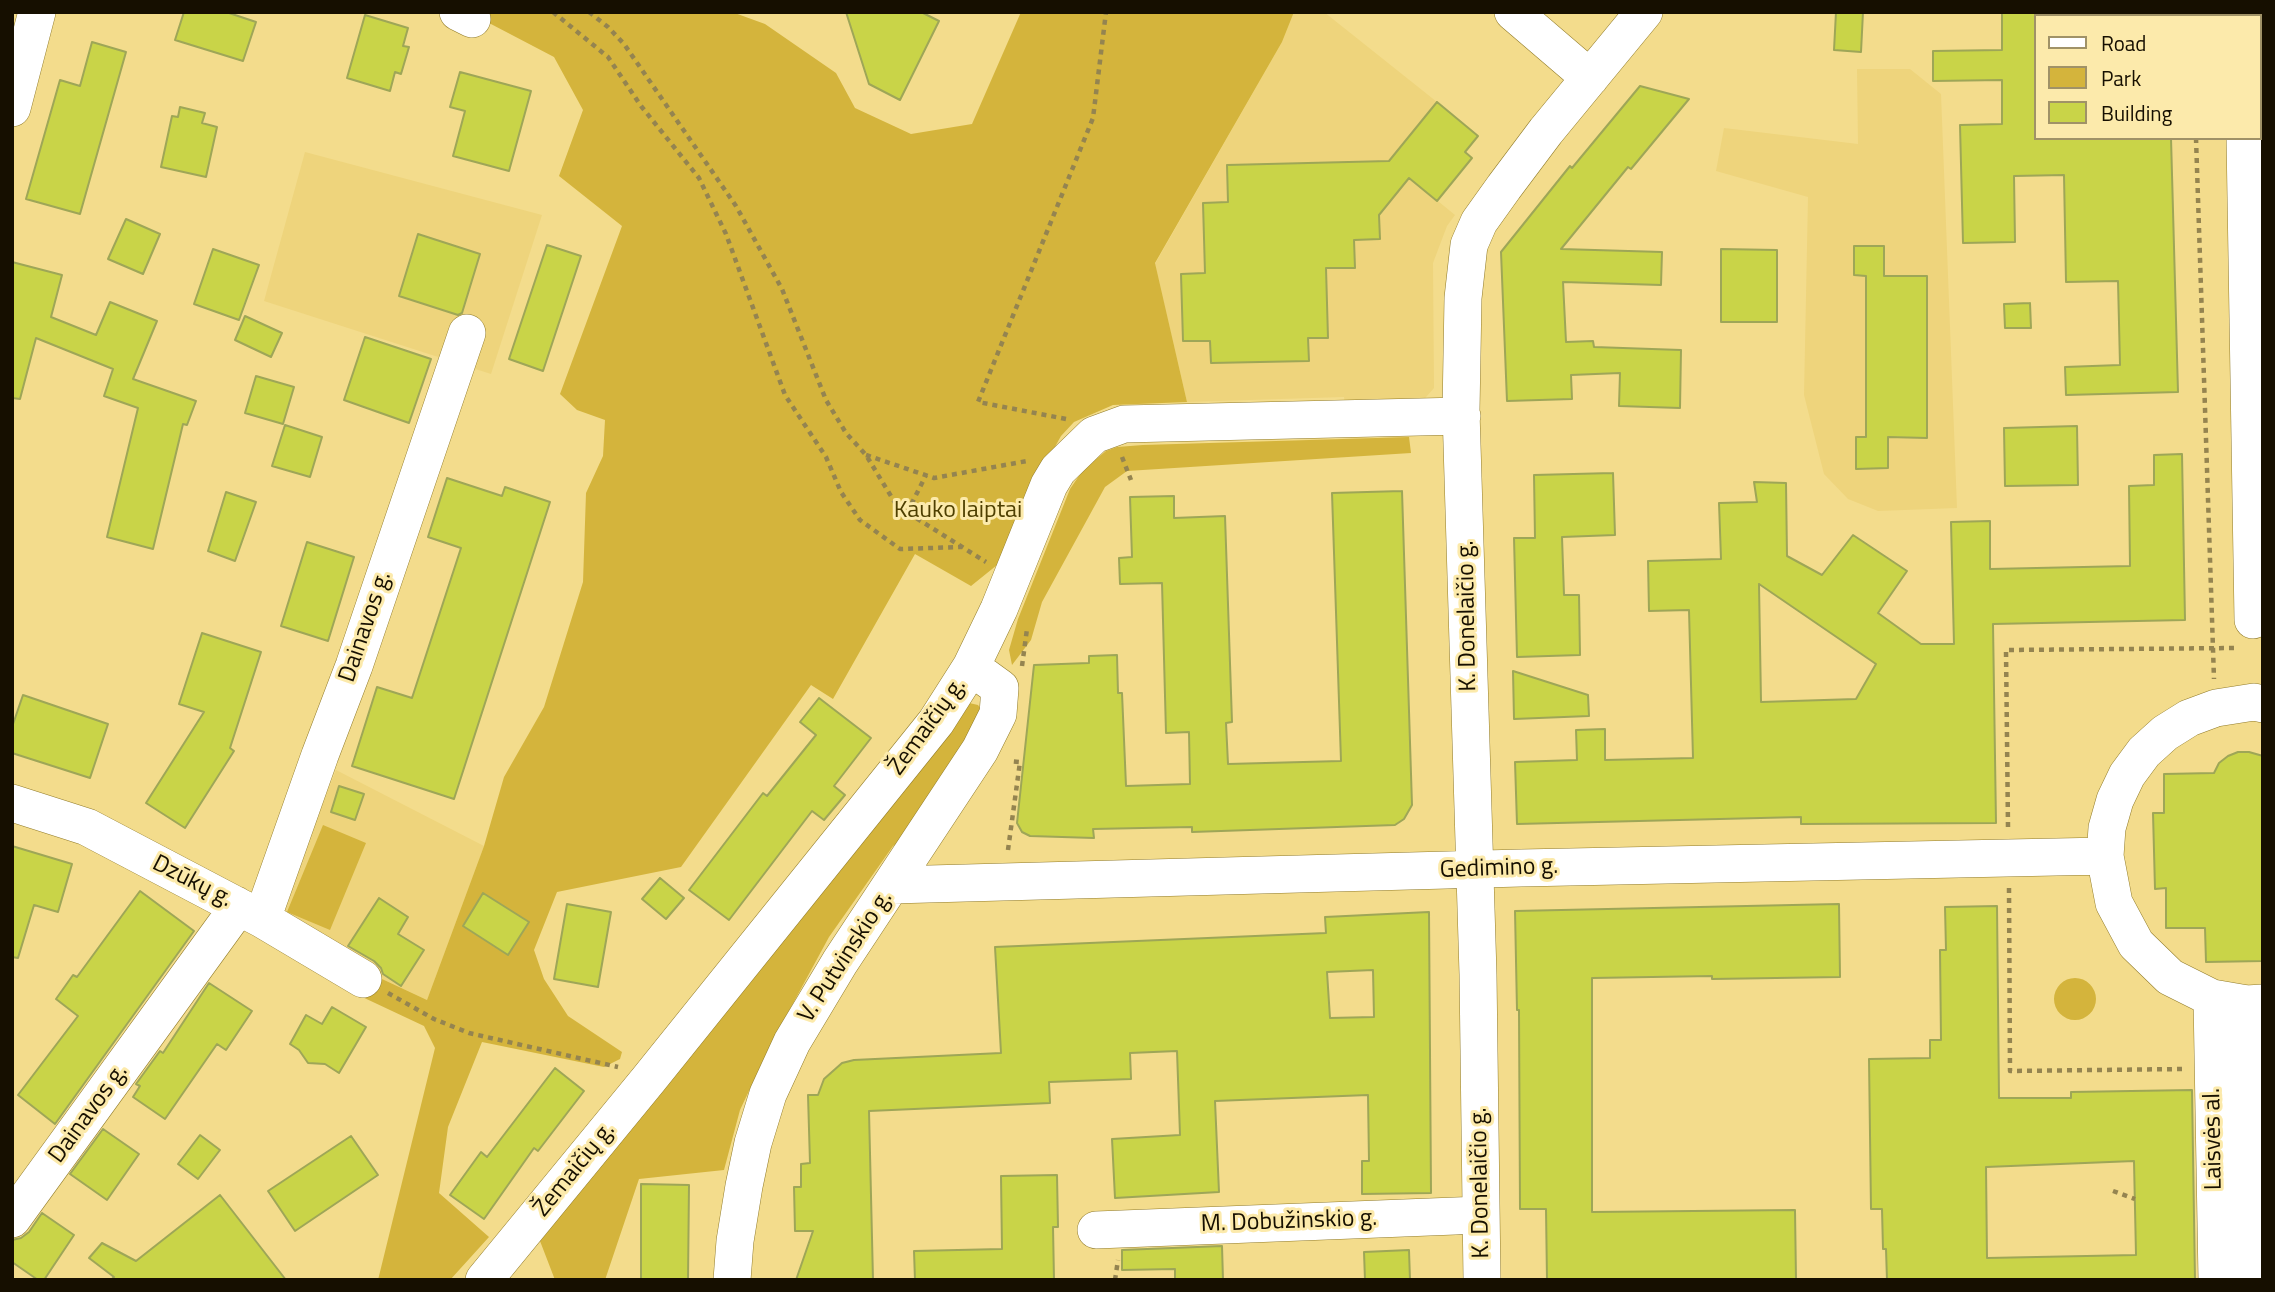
<!DOCTYPE html>
<html>
<head>
<meta charset="utf-8">
<style>
  body { margin:0 }
  #map { position:relative; width:2275px; height:1292px; overflow:hidden; background:#f3dc8c; font-family:"Titillium Web",sans-serif }
  canvas { display:block }
  .frame { position:absolute; inset:0; border:14px solid #160f00; pointer-events:none }
  .legend { position:absolute; left:2034px; top:14px; width:228px; height:126px; box-sizing:border-box; background:#fceaab; border:2px solid #a09267; margin:0; padding:9px 12px; list-style:none; font-size:21px; color:#160f00 }
  .legend li { display:flex; align-items:center; gap:14px; height:35px }
  .legend b { width:35px; border:2px solid #a09267 }
</style>
</head>
<body>
<div id="map">
<canvas width="2275" height="1292"></canvas>
<div class="frame"></div>
<ul class="legend">
<li><b style="height:9px;background:#fff"></b>Road</li>
<li><b style="height:19px;background:#d4b43c"></b>Park</li>
<li><b style="height:19px;background:#c9d448"></b>Building</li>
</ul>
</div>
<script>
const context = document.querySelector('canvas').getContext('2d');
context.lineJoin = 'round';
function fillPath(path, color) { context.fillStyle = color; context.fill(path, 'evenodd'); }
const toPath = rows => new Path2D(rows.map(r => 'M' + r).join(''));
function trace(path, color, width, dash) { context.strokeStyle = color; context.lineWidth = width; context.lineCap = dash ? 'butt' : 'round'; context.setLineDash(dash || []); context.stroke(path); }
function label(font, color, halo, rows, align = 'center') {
  context.font = font + ' "Titillium Web",sans-serif'; context.lineWidth = 6; context.setLineDash([]); context.textBaseline = 'middle'; context.strokeStyle = halo; context.fillStyle = color; for (const [text, x, y, turn = 0] of rows) {
    context.save(); context.translate(x, y); context.rotate((+turn || 0) * Math.PI / 180); context.textAlign = isNaN(turn) ? turn : align; if (halo) context.strokeText(text, 0, 0); context.fillText(text, 0, 0); context.restore();
  }
}
fillPath(toPath([
  [1294,12,1324,12,1437,102,1389,161,1455,215,1447,226,1433,263,1434,388,1419,405,1345,405,1344,397,1187,402,1155,264,1282,42],
  [1857,69,1910,69,1941,94,1957,508,1878,511,1848,499,1824,474,1804,395,1808,197,1716,171,1724,128,1858,144],
  [305,152,542,215,491,374,264,301],
  [336,770,484,846,427,1000,367,972,280,912]
]), '#eed47c');
fillPath(toPath([
  [468,12,732,12,765,24,836,73,855,108,911,134,972,124,1021,12,1294,12,1282,42,1155,263,1187,402,1113,405,1074,422,1061,436,1036,481,1002,561,971,586,915,554,833,699,811,685,681,867,557,892,534,950,544,979,568,1016,622,1052,620,1059,604,1067,482,1042,448,1127,439,1193,489,1237,450,1280,378,1280,435,1048,424,1026,358,995,367,972,427,1000,484,846,504,777,544,707,583,582,586,493,603,456,605,420,577,410,560,394,622,226,559,176,583,110,554,57],
  [1409,437,1411,453,1127,471,1105,487,1042,602,1031,640,1012,665,1009,650,1018,619,1070,489,1083,470,1106,451,1117,447,1143,445],
  [969,703,978,705,984,714,919,829,893,846,829,937,771,1044,740,1110,724,1170,639,1179,605,1280,555,1280,540,1241,805,913],
  [323,825,366,843,330,930,287,912],
  '2054 999a21 21 0 1 1 42 0a21 21 0 1 1-42 0Z'
]), '#d4b43c');
const building = toPath([
  [184,12,226,12,256,22,243,61,175,40,184,12],
  [846,12,921,12,939,21,900,100,869,84,846,12],
  [1836,12,1863,12,1861,52,1834,50,1836,12],
  [2002,12,2035,12,2035,138,2171,138,2178,392,2066,395,2065,367,2120,365,2118,281,2066,282,2064,175,2014,176,2015,242,1963,243,1960,125,2002,124,2002,80,1933,81,1933,51,2002,50,2002,12],
  [365,15,408,28,403,46,409,47,401,74,395,72,390,91,347,78,365,15],
  [92,42,126,52,80,214,26,199,60,80,80,86,92,42],
  [460,72,531,91,509,171,453,156,465,111,450,107,460,72],
  [1640,86,1689,99,1631,169,1628,167,1561,249,1662,252,1661,285,1563,282,1566,342,1593,341,1594,347,1681,350,1680,408,1619,406,1620,373,1571,375,1572,399,1507,401,1501,252,1570,166,1572,168,1640,86],
  [1437,102,1478,136,1465,152,1472,158,1437,201,1409,178,1379,215,1380,239,1354,240,1355,268,1326,268,1328,338,1308,338,1309,361,1211,363,1210,341,1183,341,1181,274,1205,273,1203,203,1228,202,1227,165,1389,161,1437,102],
  [180,107,205,113,202,123,217,127,206,177,161,167,172,116,178,117,180,107],
  [126,219,160,234,143,274,108,259,126,219],
  [418,234,480,254,462,313,458,315,399,296,418,234],
  [547,245,581,256,543,371,509,359,547,245],
  [1854,246,1884,246,1884,276,1927,276,1927,438,1888,437,1888,468,1856,469,1856,437,1866,437,1866,276,1854,275,1854,246],
  [213,249,259,265,239,320,194,304,213,249],
  [1721,249,1777,250,1777,322,1721,322,1721,249],
  [12,262,62,275,51,317,96,335,110,302,157,321,133,379,196,401,187,425,183,424,153,549,107,537,138,408,104,396,113,369,36,338,20,399,12,398,12,262],
  [2030,303,2031,328,2005,328,2004,304,2030,303],
  [245,316,282,333,271,357,235,340,245,316],
  [365,337,431,359,409,423,344,400,365,337],
  [256,376,294,387,283,424,245,413,256,376],
  [285,425,322,437,310,477,272,466,285,425],
  [2077,426,2078,485,2005,486,2004,428,2077,426],
  [2182,454,2185,620,1993,624,1996,823,1801,824,1801,817,1517,824,1515,762,1577,760,1576,730,1605,729,1605,760,1693,758,1689,610,1649,611,1648,561,1721,559,1719,503,1757,502,1754,482,1786,483,1787,556,1822,575,1853,535,1907,571,1878,613,1921,644,1954,644,1951,522,1990,521,1990,569,2130,566,2129,486,2154,485,2154,455,2182,454],
  [1759,584,1876,664,1856,699,1761,702,1759,584],
  [1613,473,1615,535,1562,537,1564,595,1579,595,1580,655,1517,657,1514,538,1535,538,1534,475,1613,473],
  [447,478,502,496,505,487,550,502,454,799,352,766,377,687,412,698,461,548,428,537,447,478],
  [1402,491,1412,805,1404,819,1395,825,1192,832,1192,827,1093,829,1094,838,1030,836,1022,832,1017,823,1034,665,1089,663,1089,656,1117,655,1118,693,1122,693,1126,786,1190,784,1189,732,1166,733,1162,583,1120,584,1119,558,1132,557,1130,497,1174,496,1174,518,1225,516,1232,722,1226,723,1228,764,1341,761,1332,493,1402,491],
  [226,492,256,502,235,561,208,551,226,492],
  [307,542,354,557,328,641,281,626,307,542],
  [202,633,261,652,230,748,234,751,185,828,146,803,204,712,179,704,202,633],
  [1513,671,1588,695,1589,716,1514,719,1513,671],
  [23,695,108,724,90,778,12,753,12,727,23,695],
  [819,698,871,738,834,786,845,795,824,820,812,811,729,920,689,890,763,793,767,796,816,735,800,722,819,698],
  [2238,752,2249,752,2263,756,2263,961,2206,962,2205,928,2166,928,2166,888,2155,889,2153,813,2164,813,2164,774,2214,773,2219,763,2228,756,2238,752],
  [339,786,364,794,355,820,331,812,339,786],
  [12,846,72,864,58,912,34,905,18,958,12,957,12,846],
  [660,878,684,898,666,919,642,899,660,878],
  [140,891,194,931,55,1124,18,1095,78,1016,56,999,73,975,77,977,140,891],
  [483,893,529,922,508,955,463,926,483,893],
  [379,898,408,917,398,934,424,950,401,986,383,974,381,968,374,961,348,946,379,898],
  [567,904,611,912,598,987,554,979,567,904],
  [1839,904,1840,977,1712,979,1712,976,1592,978,1592,1212,1795,1210,1796,1280,1547,1280,1546,1209,1520,1209,1519,1010,1517,1010,1515,911,1839,904],
  [1997,906,1999,1098,2071,1098,2071,1092,2192,1090,2195,1280,1887,1280,1886,1249,1883,1249,1882,1209,1871,1209,1869,1059,1930,1058,1930,1040,1941,1040,1940,950,1946,950,1945,907,1997,906],
  [2134,1161,2136,1255,1987,1258,1986,1167,2134,1161],
  [1429,912,1431,1193,1362,1194,1362,1161,1369,1161,1368,1095,1215,1101,1219,1192,1115,1198,1112,1139,1180,1135,1177,1051,1130,1053,1131,1079,1049,1082,1050,1103,869,1111,873,1280,796,1280,813,1231,795,1231,794,1187,801,1187,801,1164,810,1163,808,1095,818,1095,824,1079,842,1063,854,1060,1001,1053,995,947,1326,933,1325,917,1429,912],
  [1373,970,1374,1017,1330,1018,1327,972,1373,970],
  [209,983,252,1011,226,1050,217,1044,165,1119,133,1097,140,1086,136,1084,160,1051,163,1053,209,983],
  [332,1007,366,1027,339,1073,325,1064,308,1063,299,1050,290,1044,306,1015,322,1024,332,1007],
  [555,1068,584,1091,538,1151,534,1148,484,1219,450,1195,481,1152,487,1157,555,1068],
  [103,1129,139,1154,107,1200,70,1174,103,1129],
  [200,1135,220,1150,198,1179,178,1164,200,1135],
  [351,1136,378,1175,295,1231,268,1191,351,1136],
  [1057,1175,1058,1227,1053,1227,1054,1280,915,1280,914,1251,1002,1249,1001,1176,1057,1175],
  [641,1184,689,1185,688,1280,641,1280,641,1184],
  [220,1195,286,1280,111,1280,114,1277,89,1258,102,1243,136,1261,220,1195],
  [42,1213,74,1235,44,1280,38,1280,12,1262,12,1240,21,1238,29,1232,42,1213],
  [1222,1246,1223,1280,1175,1280,1175,1269,1122,1270,1122,1250,1222,1246],
  [1409,1250,1410,1280,1365,1280,1364,1252,1409,1250]
]);
fillPath(building, '#c9d448');
trace(building, '#9ea657', 2);
const minor = toPath([
  [458,12,472,19],
  [1513,12,1590,78],
  [2242,12,2243,16],
  [12,108,37,12],
  [2245,138,2253,620],
  [2263,704,2254,702,2216,708,2189,718,2165,733,2144,752,2127,775,2115,800,2107,828,2105,856,2114,903,2136,944,2170,977,2212,998,2247,1004,2263,1003],
  [12,803,87,827,262,919,363,979],
  [892,885,1521,868,2105,856],
  [262,919,320,755,354,666,467,333],
  [2212,998,2217,1280],
  [2247,1004,2252,1280],
  [12,1219,229,920,236,905],
  [1096,1230,1481,1215],
  [484,1280,649,1079,936,722,971,667,999,609,1049,485,1058,470,1094,435,1124,424,1462,416],
  [732,1280,735,1241,744,1186,753,1143,768,1094,792,1042,840,962,980,750,998,714,1000,688,971,667],
  [1482,1280,1478,974,1461,411,1463,298,1469,245,1479,222,1504,187,1546,131,1644,12]
]);
trace(minor, '#927c2a', 38);
trace(toPath([
  [553,12,608,57,641,106,699,178,726,234,785,395,826,457,841,492,860,520,900,549,961,547],
  [589,12,608,27,624,44,736,206,782,289,826,400,846,433,866,455,897,506,986,562],
  [2192,12,2192,16],
  [2196,138,2214,679],
  [1066,419,978,402,1093,118,1106,12],
  [866,455,934,478,1027,461],
  [1122,457,1131,480],
  [907,513,926,475],
  [1022,666,1027,629],
  [2008,827,2006,650,2237,648],
  [1008,850,1020,762,1009,761],
  [2009,888,2010,1071,2183,1069],
  [388,993,434,1019,469,1033,618,1067],
  [2113,1191,2135,1199],
  [1115,1280,1118,1260]
]), '#948450', 4.5, [5, 5]);
trace(minor, '#fff', 37);
label('24px', '#4e3f01', '#fceaab', [
  ["Kauko laiptai",958,511]
]);
label('24px', '#160f00', '#fceaab', [
  ["K. Donelaičio g.",1468,616,-91],
  ["Dainavos g.",366,627,-71],
  ["Žemaičių g.",928,727,-54],
  ["Gedimino g.",1499,869,-2],
  ["Dzūkų g.",192,882,27],
  ["V. Putvinskio g.",846,957,-57],
  ["Dainavos g.",89,1114,-54],
  ["Laisvės al.",2214,1139,-91],
  ["Žemaičių g.",575,1170,-51],
  ["K. Donelaičio g.",1481,1183,-91],
  ["M. Dobužinskio g.",1289,1222,-2]
]);
</script>
</body>
</html>
